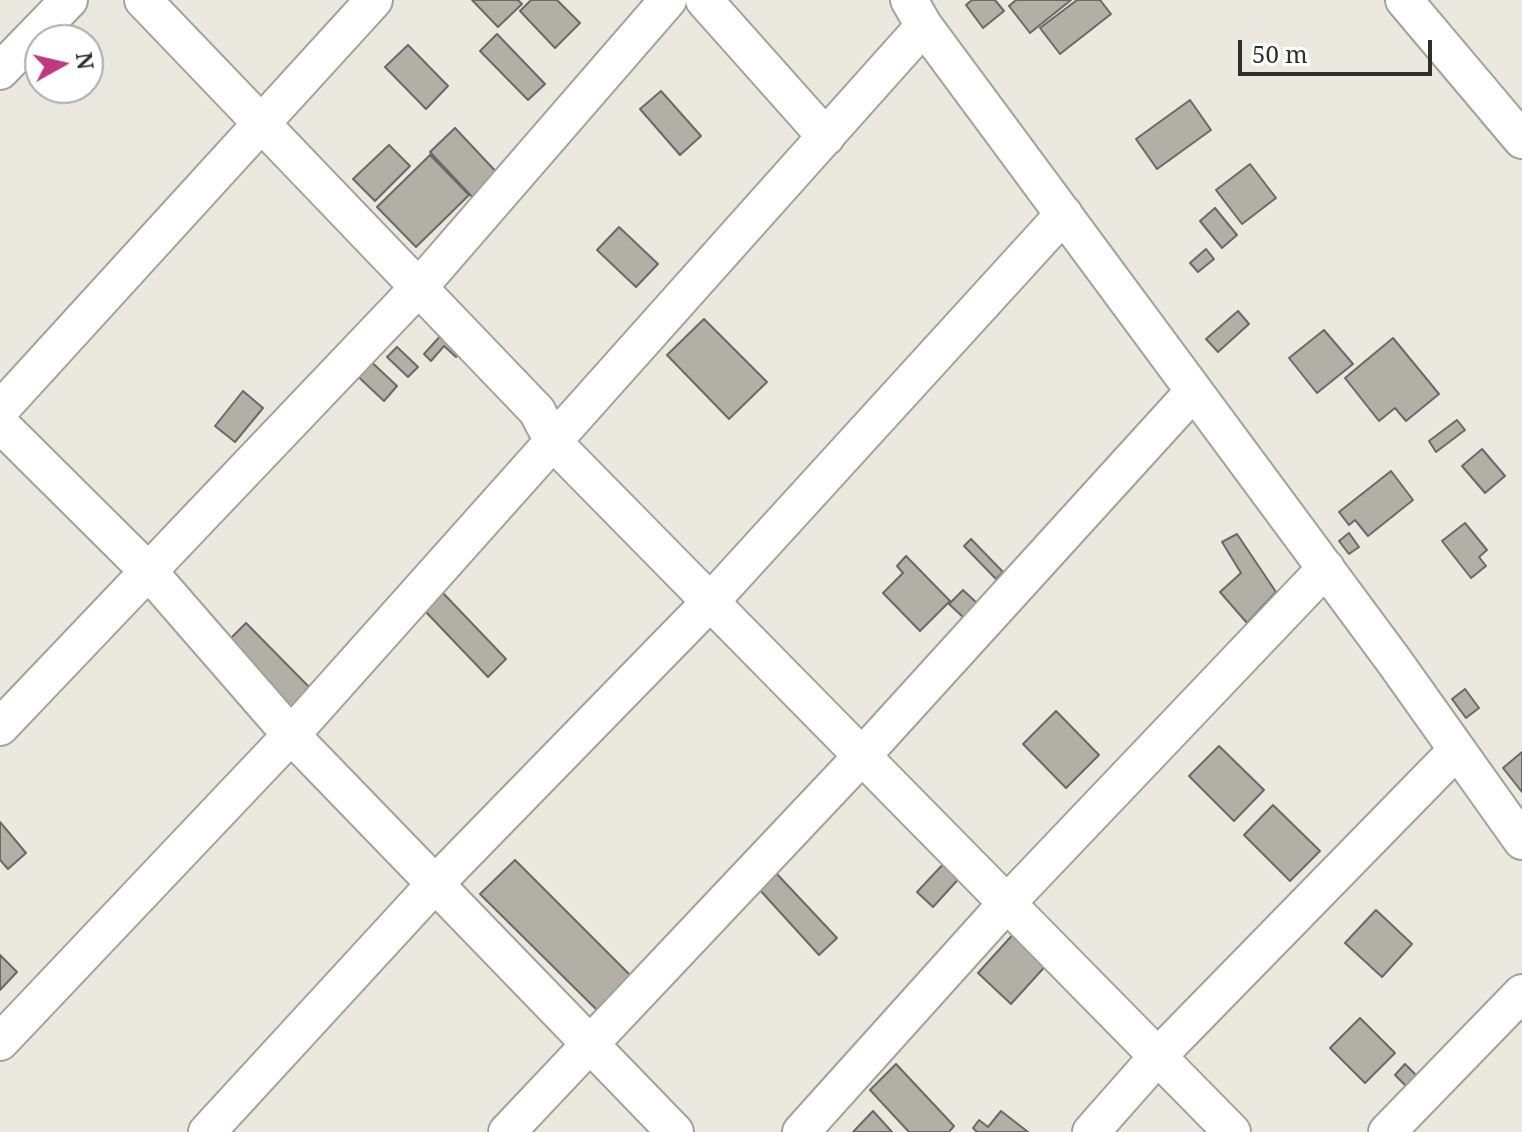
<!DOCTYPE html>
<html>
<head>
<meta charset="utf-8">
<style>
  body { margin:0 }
  #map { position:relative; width:1522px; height:1132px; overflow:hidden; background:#eae8df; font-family:"Noto Serif",serif }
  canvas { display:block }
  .north { position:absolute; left:24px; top:24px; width:80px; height:80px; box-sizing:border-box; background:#fff; border:2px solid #acacab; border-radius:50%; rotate:82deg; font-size:22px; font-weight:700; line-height:32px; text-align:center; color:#302f2c }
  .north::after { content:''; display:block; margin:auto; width:28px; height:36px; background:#bd397f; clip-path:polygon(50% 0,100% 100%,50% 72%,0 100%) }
  .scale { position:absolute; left:1238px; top:40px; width:194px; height:36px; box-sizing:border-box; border:4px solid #302f2c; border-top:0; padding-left:10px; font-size:24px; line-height:28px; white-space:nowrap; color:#302f2c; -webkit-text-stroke:6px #fff; paint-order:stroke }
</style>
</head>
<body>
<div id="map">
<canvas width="1522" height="1132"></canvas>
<div class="north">N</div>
<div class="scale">50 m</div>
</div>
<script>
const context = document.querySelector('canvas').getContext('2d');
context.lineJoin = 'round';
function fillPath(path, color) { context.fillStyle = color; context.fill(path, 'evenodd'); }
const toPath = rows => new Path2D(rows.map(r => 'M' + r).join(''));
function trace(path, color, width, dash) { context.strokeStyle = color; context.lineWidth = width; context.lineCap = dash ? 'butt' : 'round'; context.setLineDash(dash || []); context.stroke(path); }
const building = toPath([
  [472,0,518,0,522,4,498,27,472,0],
  [531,0,557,0,580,23,555,48,520,11,531,0],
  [972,0,995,0,1004,11,983,28,966,5,972,0],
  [1016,0,1071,0,1030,33,1009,6,1016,0],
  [1077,0,1100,0,1111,14,1060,54,1040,28,1077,0],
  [497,34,545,84,528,100,480,51,497,34],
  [408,45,448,86,426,109,385,67,408,45],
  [661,91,701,136,680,155,640,109,661,91],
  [1190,100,1211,130,1157,169,1136,139,1190,100],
  [455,128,501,177,476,201,430,152,455,128],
  [389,145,410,166,375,201,353,179,389,145],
  [430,155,469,195,416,247,377,207,430,155],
  [1250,164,1276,198,1242,224,1216,190,1250,164],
  [1215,208,1237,235,1222,248,1200,221,1215,208],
  [619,227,658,264,636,287,597,250,619,227],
  [1206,249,1214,259,1198,272,1190,263,1206,249],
  [1238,311,1249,324,1218,352,1206,339,1238,311],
  [704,319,767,382,729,419,667,355,704,319],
  [1324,330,1353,364,1317,393,1289,358,1324,330],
  [443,333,462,350,456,357,444,346,431,361,424,354,443,333],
  [1393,338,1439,394,1406,421,1395,408,1379,421,1345,378,1393,338],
  [397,347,418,367,408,377,387,357,397,347],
  [364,355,397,386,384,401,351,370,364,355],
  [243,391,263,408,235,442,215,426,243,391],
  [1457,420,1465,430,1436,452,1429,441,1457,420],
  [1482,449,1505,476,1485,493,1462,466,1482,449],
  [1391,471,1413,500,1368,536,1355,520,1349,525,1339,512,1391,471],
  [1465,523,1487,550,1479,557,1486,566,1471,578,1442,541,1465,523],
  [1349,533,1359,547,1349,554,1339,541,1349,533],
  [1237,534,1276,592,1247,623,1220,592,1241,573,1222,542,1237,534],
  [971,539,1003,572,996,579,964,546,971,539],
  [906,556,950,601,920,631,883,593,903,573,897,566,906,556],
  [963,590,978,604,964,618,949,604,963,590],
  [443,593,506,659,488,677,425,611,443,593],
  [246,623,314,692,294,712,226,643,246,623],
  [1465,689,1479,708,1466,718,1452,699,1465,689],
  [1056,711,1099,755,1066,788,1023,744,1056,711],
  [1219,746,1264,790,1234,821,1189,776,1219,746],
  [1522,752,1522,792,1503,768,1522,752],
  [1273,805,1320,851,1290,881,1244,835,1273,805],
  [0,822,26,853,8,869,0,860,0,822],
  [949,858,964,873,933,907,917,892,949,858],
  [515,860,640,985,606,1019,480,894,515,860],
  [776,873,837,938,819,955,759,889,776,873],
  [1376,910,1412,944,1382,977,1345,943,1376,910],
  [1017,930,1050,961,1011,1004,978,973,1017,930],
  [0,955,17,972,0,990,0,955],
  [1360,1018,1395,1053,1365,1083,1330,1048,1360,1018],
  [896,1064,954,1126,949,1132,909,1132,870,1090,896,1064],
  [1405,1064,1417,1076,1406,1086,1395,1075,1405,1064],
  [873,1111,892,1132,853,1132,873,1111],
  [1001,1111,1028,1132,977,1132,973,1128,979,1120,988,1127,1001,1111]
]);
fillPath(building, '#b2afa7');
trace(building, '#6b6961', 2);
const minor = toPath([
  [143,0,537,411,554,443,1232,1132],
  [704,0,826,137],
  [909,0,924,26,1394,661,1522,841],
  [1404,0,1522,140],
  [0,71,69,0],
  [0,410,374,0],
  [0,424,150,573,291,735,675,1132],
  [0,727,420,286,668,0],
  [0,1042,291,735,924,26],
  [207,1132,435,884,710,602,1064,214],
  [507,1132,862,756,1194,391],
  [801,1132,1007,903,1326,568],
  [1091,1132,1158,1056,1457,750],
  [1387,1132,1522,993]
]);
trace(minor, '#a3a198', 40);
trace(minor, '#fff', 36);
</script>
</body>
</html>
